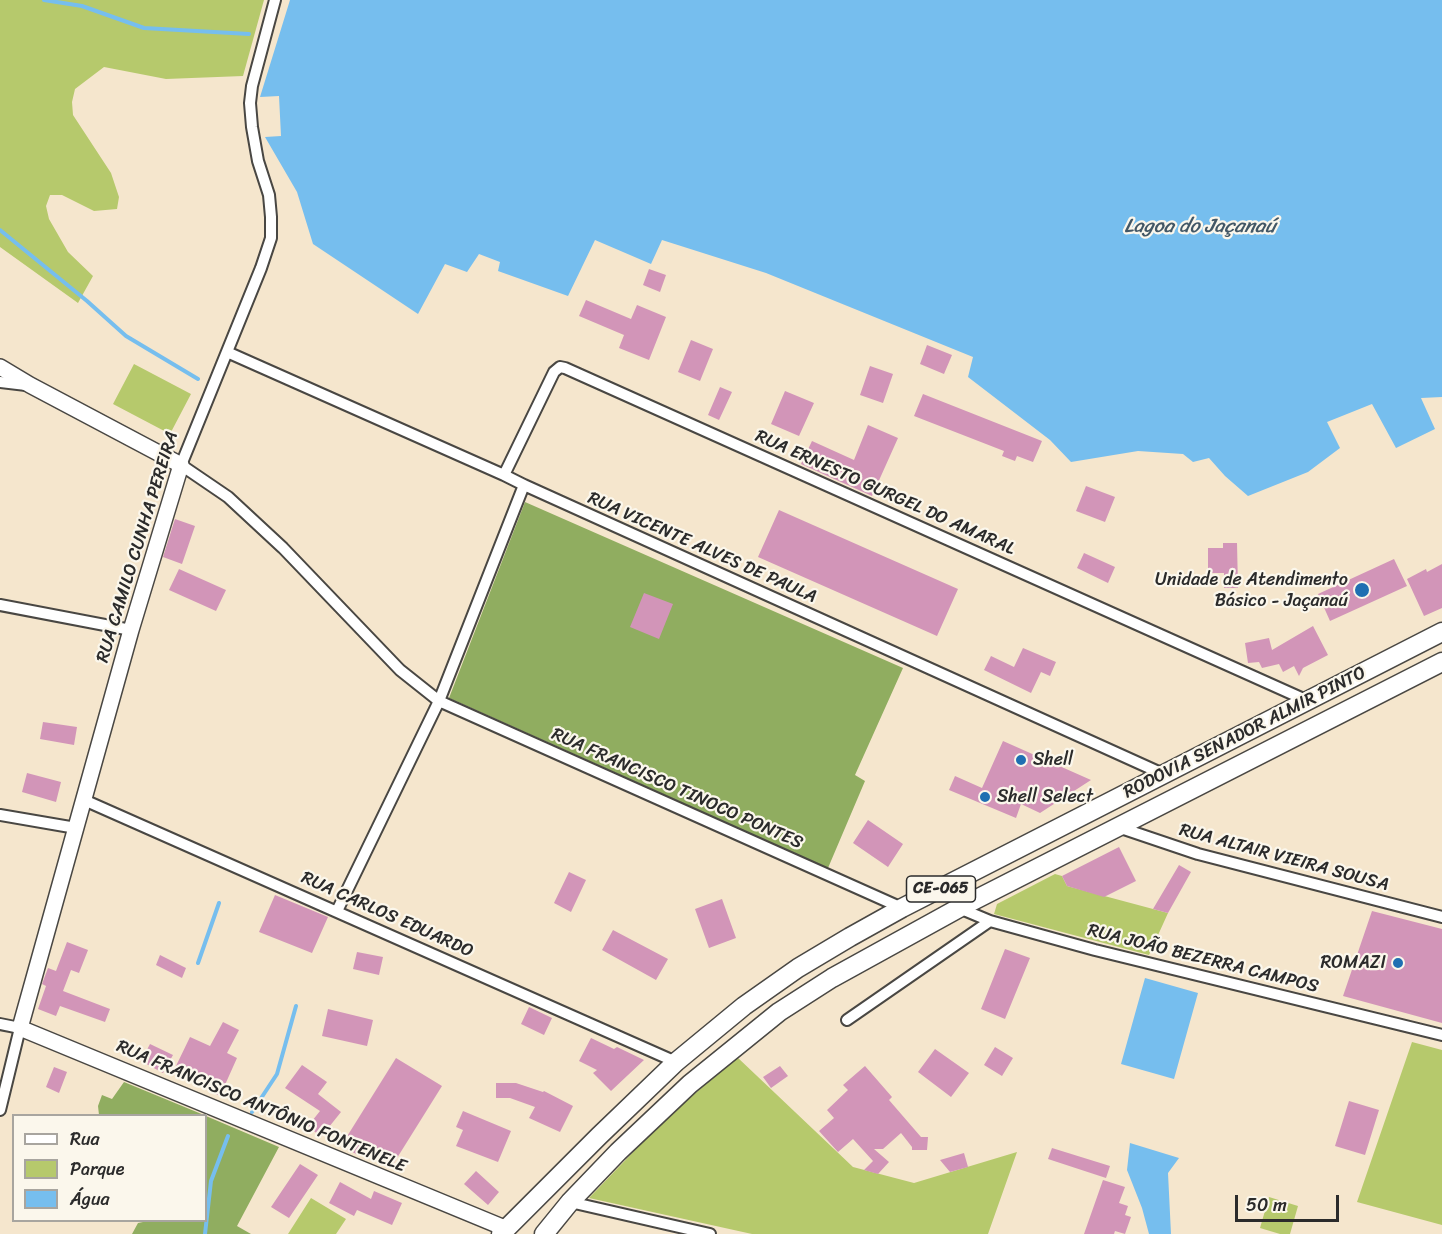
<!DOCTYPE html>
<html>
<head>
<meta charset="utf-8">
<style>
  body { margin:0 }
  #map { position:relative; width:1442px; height:1234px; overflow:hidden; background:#f5e6cd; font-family:Sriracha,sans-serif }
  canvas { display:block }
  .legend { position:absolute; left:12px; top:1114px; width:195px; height:108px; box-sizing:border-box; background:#fbf7ec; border:2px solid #a8a59f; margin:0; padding:8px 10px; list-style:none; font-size:18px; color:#2b2b2b }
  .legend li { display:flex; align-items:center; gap:12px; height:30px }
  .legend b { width:30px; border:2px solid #a8a59f }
  .scale { position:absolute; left:1235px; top:1195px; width:104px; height:27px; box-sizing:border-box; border:3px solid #2b2b2b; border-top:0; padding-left:8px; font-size:18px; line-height:21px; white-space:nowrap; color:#2b2b2b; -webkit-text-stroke:4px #fbf7ec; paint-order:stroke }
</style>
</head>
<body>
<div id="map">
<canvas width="1442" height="1234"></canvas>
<ul class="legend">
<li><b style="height:8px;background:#fff"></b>Rua</li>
<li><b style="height:16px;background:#b6c96c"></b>Parque</li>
<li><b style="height:16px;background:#76beee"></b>Água</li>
</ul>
<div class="scale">50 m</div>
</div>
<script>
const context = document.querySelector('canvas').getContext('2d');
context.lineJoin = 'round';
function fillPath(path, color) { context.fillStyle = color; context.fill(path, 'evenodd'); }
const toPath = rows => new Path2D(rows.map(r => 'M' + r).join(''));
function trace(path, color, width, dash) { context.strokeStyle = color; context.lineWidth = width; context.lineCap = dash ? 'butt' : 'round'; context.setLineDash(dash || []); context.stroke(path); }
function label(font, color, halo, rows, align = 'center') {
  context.font = font + ' Sriracha,sans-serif'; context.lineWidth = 4.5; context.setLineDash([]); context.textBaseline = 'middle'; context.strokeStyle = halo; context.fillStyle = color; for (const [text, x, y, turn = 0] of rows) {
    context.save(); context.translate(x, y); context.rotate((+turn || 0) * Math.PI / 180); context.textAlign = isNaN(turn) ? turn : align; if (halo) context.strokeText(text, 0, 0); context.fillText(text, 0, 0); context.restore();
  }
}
fillPath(toPath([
  [0,0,264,0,243,76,166,79,104,67,75,89,72,102,73,115,111,173,119,197,117,209,94,211,62,195,50,195,46,206,49,219,68,252,93,276,78,303,0,247],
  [134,364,191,394,170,434,113,404],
  [1055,874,1062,876,1067,886,1168,913,1149,955,994,914,997,904],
  [1412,1042,1442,1050,1442,1225,1357,1202],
  [737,1057,853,1167,914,1183,1017,1152,988,1234,752,1234,589,1198,662,1122],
  [1269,1197,1298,1206,1290,1234,1280,1234,1260,1228],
  [311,1198,346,1219,336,1234,288,1234]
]), '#b6c96c');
fillPath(toPath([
  [525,502,903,668,855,775,865,781,828,868,449,698],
  [124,1082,204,1115,99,1115,98,1106,102,1095,112,1099],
  [206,1116,279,1147,237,1226,251,1234,132,1234,138,1223,153,1220,206,1220]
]), '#90ad60');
fillPath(toPath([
  [290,0,1442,0,1442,397,1421,398,1435,429,1396,448,1372,404,1327,422,1340,448,1308,472,1248,496,1225,476,1209,458,1193,462,1183,454,1138,451,1071,462,1050,440,968,377,973,357,766,273,662,240,651,264,595,240,568,296,498,271,500,262,479,254,467,272,445,264,418,314,313,244,297,192,265,137,281,136,279,96,260,97],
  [1145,978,1198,993,1174,1079,1121,1064],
  [1130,1143,1179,1158,1168,1173,1171,1234,1149,1234,1142,1208,1127,1170]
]), '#76beee');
trace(toPath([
  [44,0,82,6,144,28,249,34],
  [0,230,87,301,126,336,198,379],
  [198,963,219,903],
  [252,1112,277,1074,296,1006],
  [205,1234,211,1181,228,1136]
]), '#76beee', 4);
fillPath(toPath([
  [649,269,666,275,660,292,643,285],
  [586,300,631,319,637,305,666,317,649,360,619,348,624,335,579,316],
  [691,340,713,349,700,381,678,372],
  [927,345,952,355,944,374,920,364],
  [870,366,893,374,883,403,860,395],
  [720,387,732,392,719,420,708,415],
  [785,391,814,403,799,436,771,424],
  [923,394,1042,441,1033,462,1017,456,1015,461,1002,456,1004,451,914,416],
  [868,425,898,438,872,496,801,464,812,441,854,460],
  [1086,486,1115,497,1105,522,1076,511],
  [779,510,958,589,937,636,758,557],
  [175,519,195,526,182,564,163,557],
  [1223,543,1237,543,1238,588,1224,588,1224,573,1208,573,1208,548,1223,548],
  [1084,553,1115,567,1108,583,1077,568],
  [1394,559,1407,586,1330,621,1318,594],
  [1442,564,1442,608,1424,616,1407,579,1426,569,1427,572],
  [179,569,226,590,216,611,169,590],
  [644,593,673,604,659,639,630,627],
  [1313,626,1328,655,1303,668,1299,676,1294,666,1283,672,1279,664,1262,668,1259,662,1248,663,1245,643,1269,638,1272,650],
  [1023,648,1056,662,1050,676,1041,672,1031,693,984,670,991,656,1014,667],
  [43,722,77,727,74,745,40,739],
  [1003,741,1091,780,1040,813,1021,804,1016,818,949,790,955,776,982,788],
  [27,773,61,782,56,802,22,792],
  [868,820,903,844,888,867,853,843],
  [1119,847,1136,881,1104,897,1067,886,1062,876],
  [1179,865,1191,872,1168,913,1153,909],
  [569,872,586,880,571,912,554,903],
  [275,895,328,917,312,953,259,932],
  [722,899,736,938,709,948,695,909],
  [1372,911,1442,929,1442,1023,1343,996],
  [613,930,668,959,656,980,602,950],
  [67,942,88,950,79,973,71,970,63,991,110,1009,105,1022,60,1006,56,1016,38,1009,46,986,42,984,48,968,56,971],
  [1005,949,1030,958,1005,1019,981,1009],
  [357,952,383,957,379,975,353,969],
  [160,955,186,968,182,978,156,965],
  [529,1007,552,1018,544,1035,521,1024],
  [328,1009,373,1020,367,1046,322,1036],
  [223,1022,239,1030,227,1053,237,1058,220,1096,209,1091,212,1084,176,1066,190,1037,210,1046],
  [591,1038,614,1049,617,1047,644,1060,611,1091,593,1073,597,1070,579,1061],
  [150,1044,173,1055,163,1073,141,1061],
  [995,1047,1013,1058,1002,1076,984,1065],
  [935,1049,969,1073,951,1097,918,1072],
  [396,1058,442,1086,392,1166,362,1148,358,1155,341,1146],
  [302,1065,327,1082,318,1094,341,1112,321,1137,308,1126,320,1111,285,1088],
  [780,1066,788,1076,771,1088,763,1077],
  [865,1066,892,1097,889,1100,921,1137,928,1137,927,1150,912,1150,912,1147,901,1133,883,1149,874,1149,889,1162,878,1174,864,1170,873,1161,853,1139,838,1152,819,1131,834,1118,827,1110,848,1090,843,1085],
  [54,1067,67,1072,59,1093,46,1087],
  [496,1083,516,1083,543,1092,544,1091,573,1106,560,1132,529,1118,535,1107,510,1098,496,1098],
  [1349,1101,1379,1110,1365,1155,1335,1146],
  [463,1111,511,1131,498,1162,456,1146,463,1130,456,1127],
  [1052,1148,1110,1166,1106,1178,1048,1159],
  [964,1153,968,1167,950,1172,940,1160],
  [300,1164,318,1175,289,1218,271,1207],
  [476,1171,499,1192,488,1205,464,1184],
  [1103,1180,1125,1187,1119,1203,1128,1206,1125,1215,1131,1217,1125,1234,1115,1231,1114,1234,1084,1234],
  [340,1182,371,1199,374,1191,402,1203,392,1225,357,1210,354,1216,329,1203]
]), '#d295b8');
const street = toPath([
  [275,0,252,86,250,103,252,127,258,161,269,195,271,217,271,238,261,268,181,465,228,497,283,548,400,670,439,701,902,908],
  [227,352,504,475,524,485,1163,774],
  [0,382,26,385],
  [504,475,554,372,560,367,565,368,1308,701],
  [0,605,131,630],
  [84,800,676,1062],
  [0,815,76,828],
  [1118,827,1198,854,1442,917],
  [959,908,990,921,1095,950,1442,1035],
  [337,911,439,701,524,485],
  [847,1020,990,921],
  [0,1024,20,1028,0,1110],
  [570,1202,710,1234]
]);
const secondary = toPath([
  [0,367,30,385,181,465,131,630,20,1028,507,1229]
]);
const primary = toPath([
  [501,1234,599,1136,676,1062,744,1006,798,968,850,937,902,908,1442,632],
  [544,1234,570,1202,618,1152,690,1084,779,1012,832,978,959,908,1442,662]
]);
trace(street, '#494743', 14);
trace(secondary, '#494743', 18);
trace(primary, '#494743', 21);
trace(street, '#fff', 10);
trace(secondary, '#fff', 15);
trace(primary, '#fff', 18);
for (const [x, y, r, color] of [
  [1362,590,8,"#1f6fb2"],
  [1021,760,6,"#1f6fb2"],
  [985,797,6,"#1f6fb2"],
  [1398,963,6,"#1f6fb2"]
]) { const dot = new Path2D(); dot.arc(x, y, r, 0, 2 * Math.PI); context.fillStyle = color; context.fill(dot); trace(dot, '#fbf7ec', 2); }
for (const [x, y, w] of [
  [941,889,69]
]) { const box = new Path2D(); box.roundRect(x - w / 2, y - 13, w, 26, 4.5); context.fillStyle = '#fbf7ec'; context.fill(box); trace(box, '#2b2b2b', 1.5); }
label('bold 16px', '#2b2b2b', null, [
  ["CE-065",941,889]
]);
label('18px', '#2b2b2b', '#fbf7ec', [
  ["RUA ERNESTO GURGEL DO AMARAL",885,493,24],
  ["RUA CAMILO CUNHA PEREIRA",138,547,-73],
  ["RUA VICENTE ALVES DE PAULA",702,548,24],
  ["RODOVIA SENADOR ALMIR PINTO",1245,733,-27],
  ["RUA FRANCISCO TINOCO PONTES",677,789,24],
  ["RUA ALTAIR VIEIRA SOUSA",1284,858,15],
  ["RUA CARLOS EDUARDO",387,915,24],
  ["RUA JOÃO BEZERRA CAMPOS",1203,959,14],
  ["RUA FRANCISCO ANTÔNIO FONTENELE",261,1107,23]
]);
label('18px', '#2b2b2b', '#fbf7ec', [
  ["Unidade de Atendimento",1348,580],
  ["Básico - Jaçanaú",1348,601],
  ["Shell",1033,760,"left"],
  ["Shell Select",997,797,"left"],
  ["ROMAZI",1386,963]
], 'right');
label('italic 20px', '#425766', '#fbf7ec', [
  ["Lagoa do Jaçanaú",1200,227]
]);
</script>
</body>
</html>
